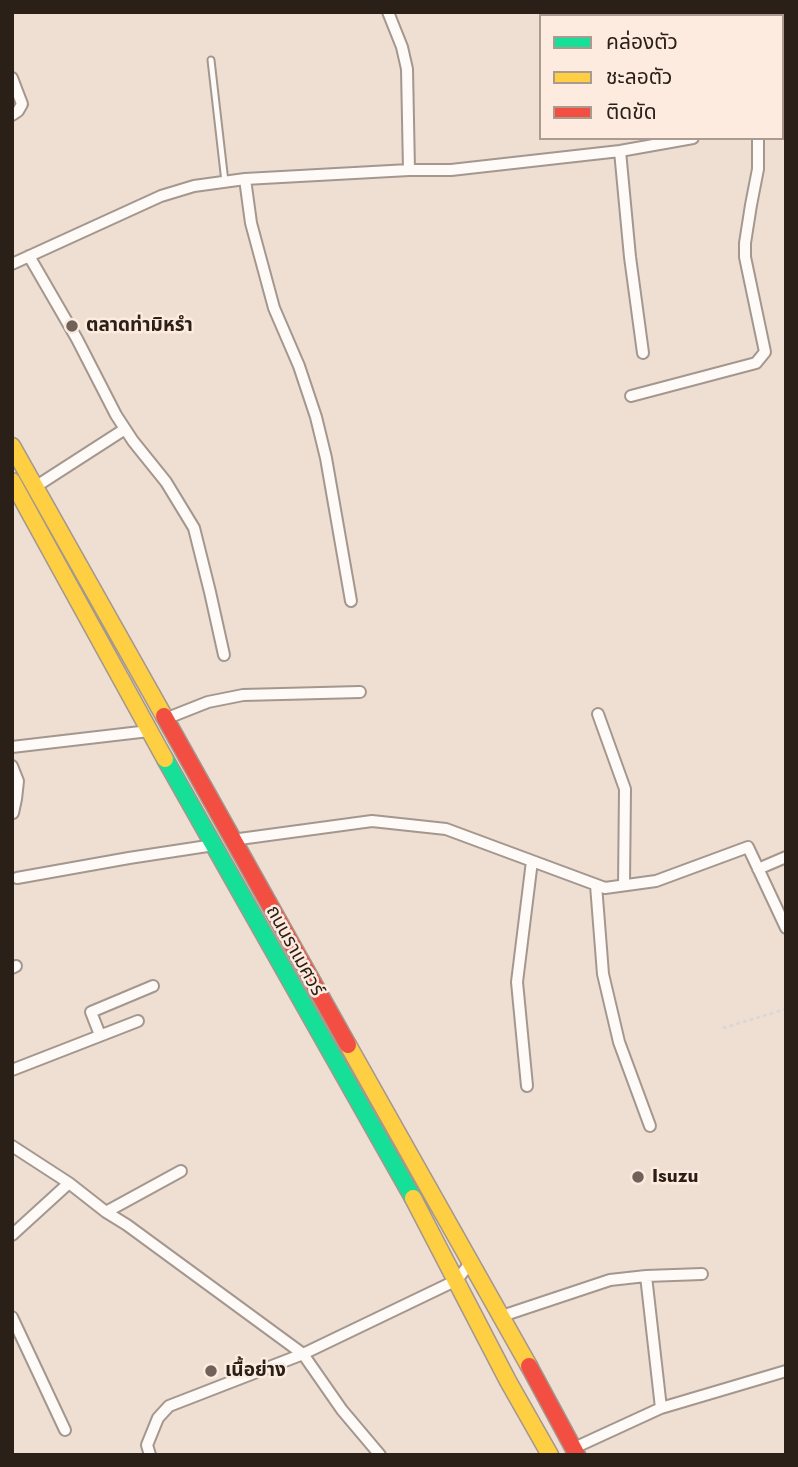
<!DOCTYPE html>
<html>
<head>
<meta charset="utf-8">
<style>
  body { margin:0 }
  #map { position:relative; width:798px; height:1467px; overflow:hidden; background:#efded2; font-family:Jost,"Noto Sans Thai",sans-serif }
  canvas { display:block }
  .frame { position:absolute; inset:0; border:14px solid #2b2018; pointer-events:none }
  .legend { position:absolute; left:539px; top:14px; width:245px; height:126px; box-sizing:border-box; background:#feebdf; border:2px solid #aa9a8f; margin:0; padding:9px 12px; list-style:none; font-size:21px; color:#2b2018 }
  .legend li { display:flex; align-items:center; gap:14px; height:35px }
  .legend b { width:35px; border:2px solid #aa9a8f }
</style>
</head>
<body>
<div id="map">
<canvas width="798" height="1467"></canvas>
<div class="frame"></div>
<ul class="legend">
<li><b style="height:9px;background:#16e098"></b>คล่องตัว</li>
<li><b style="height:9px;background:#ffcf43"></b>ชะลอตัว</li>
<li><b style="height:9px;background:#f24e42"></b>ติดขัด</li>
</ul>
</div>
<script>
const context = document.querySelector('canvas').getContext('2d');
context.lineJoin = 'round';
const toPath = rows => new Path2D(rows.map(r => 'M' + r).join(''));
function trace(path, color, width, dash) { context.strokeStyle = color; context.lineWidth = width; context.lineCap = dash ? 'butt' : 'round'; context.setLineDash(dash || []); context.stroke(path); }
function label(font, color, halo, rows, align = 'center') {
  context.font = font + ' Jost,"Noto Sans Thai",sans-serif'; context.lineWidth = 5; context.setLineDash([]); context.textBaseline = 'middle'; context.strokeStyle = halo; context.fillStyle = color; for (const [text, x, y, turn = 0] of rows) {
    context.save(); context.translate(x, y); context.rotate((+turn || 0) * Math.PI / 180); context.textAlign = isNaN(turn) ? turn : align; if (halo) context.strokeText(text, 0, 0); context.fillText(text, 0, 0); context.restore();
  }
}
const lane = toPath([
  [211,60,225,182]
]);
const street = toPath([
  [388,12,402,47,407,69,409,170],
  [12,78,22,104,18,111,12,115],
  [782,122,786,121],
  [620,151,630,257,643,353],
  [245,179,251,223,274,308,299,366,316,417,326,458,351,601],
  [29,256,77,339,116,415,133,441,166,482,194,528,210,592,224,655],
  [12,264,161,196,194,186,245,179,409,170,451,170,620,151,693,138],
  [631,396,756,363,765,352,745,257,745,243,751,205,758,169,758,138],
  [35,487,125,429],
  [598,714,625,789,624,885],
  [165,719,208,702,243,695,360,692],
  [12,747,149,731],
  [12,766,18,781,16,799,13,813],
  [232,840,372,821,446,829,605,888,656,881,748,847,786,928],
  [758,869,786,857],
  [17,878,129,858,214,845],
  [596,885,603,974,619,1042,650,1126],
  [12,968,16,966],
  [100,1035,91,1012,153,986],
  [12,1070,138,1021],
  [527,1086,517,982,532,861],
  [12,1146,69,1183,106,1212,127,1225,303,1354,342,1410,380,1455],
  [106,1212,181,1171],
  [12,1235,69,1183],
  [646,1276,661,1408],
  [502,1316,610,1280,646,1276,702,1274],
  [12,1317,65,1430],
  [574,1448,661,1408,786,1371],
  [150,1455,147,1445,158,1418,169,1406,303,1354,457,1280,470,1263]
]);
const fast = toPath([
  [165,759,413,1198]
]);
const slow = toPath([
  [12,446,164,716],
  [12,481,165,759],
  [348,1045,529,1366],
  [413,1198,508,1381,550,1455]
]);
const jam = toPath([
  [164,716,348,1045],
  [529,1366,577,1455]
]);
trace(lane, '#a4978e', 9);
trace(street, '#a4978e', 14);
trace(fast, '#a4978e', 19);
trace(slow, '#a4978e', 19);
trace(jam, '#a4978e', 19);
trace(toPath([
  [723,1028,786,1009]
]), '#dbd6d2', 2.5, [3.5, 3.5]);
trace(lane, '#fdfaf8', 5);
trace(street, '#fdfaf8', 10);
trace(fast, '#16e098', 16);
trace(slow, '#ffcf43', 16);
trace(jam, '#f24e42', 16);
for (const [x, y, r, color] of [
  [72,326,7,"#706259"],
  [638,1177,7,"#706259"],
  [211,1371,7,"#706259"]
]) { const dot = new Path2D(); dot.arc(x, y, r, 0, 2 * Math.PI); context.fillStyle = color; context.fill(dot); trace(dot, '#feebdf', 2.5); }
label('bold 19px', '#2b2018', '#feebdf', [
  ["ตลาดท่ามิหรำ",86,326],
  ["Isuzu",652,1177],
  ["เนื้อย่าง",225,1371]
], 'left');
label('19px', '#2b2018', '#feebdf', [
  ["ถนนราเมศวร์",294,951,61]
]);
</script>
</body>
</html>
